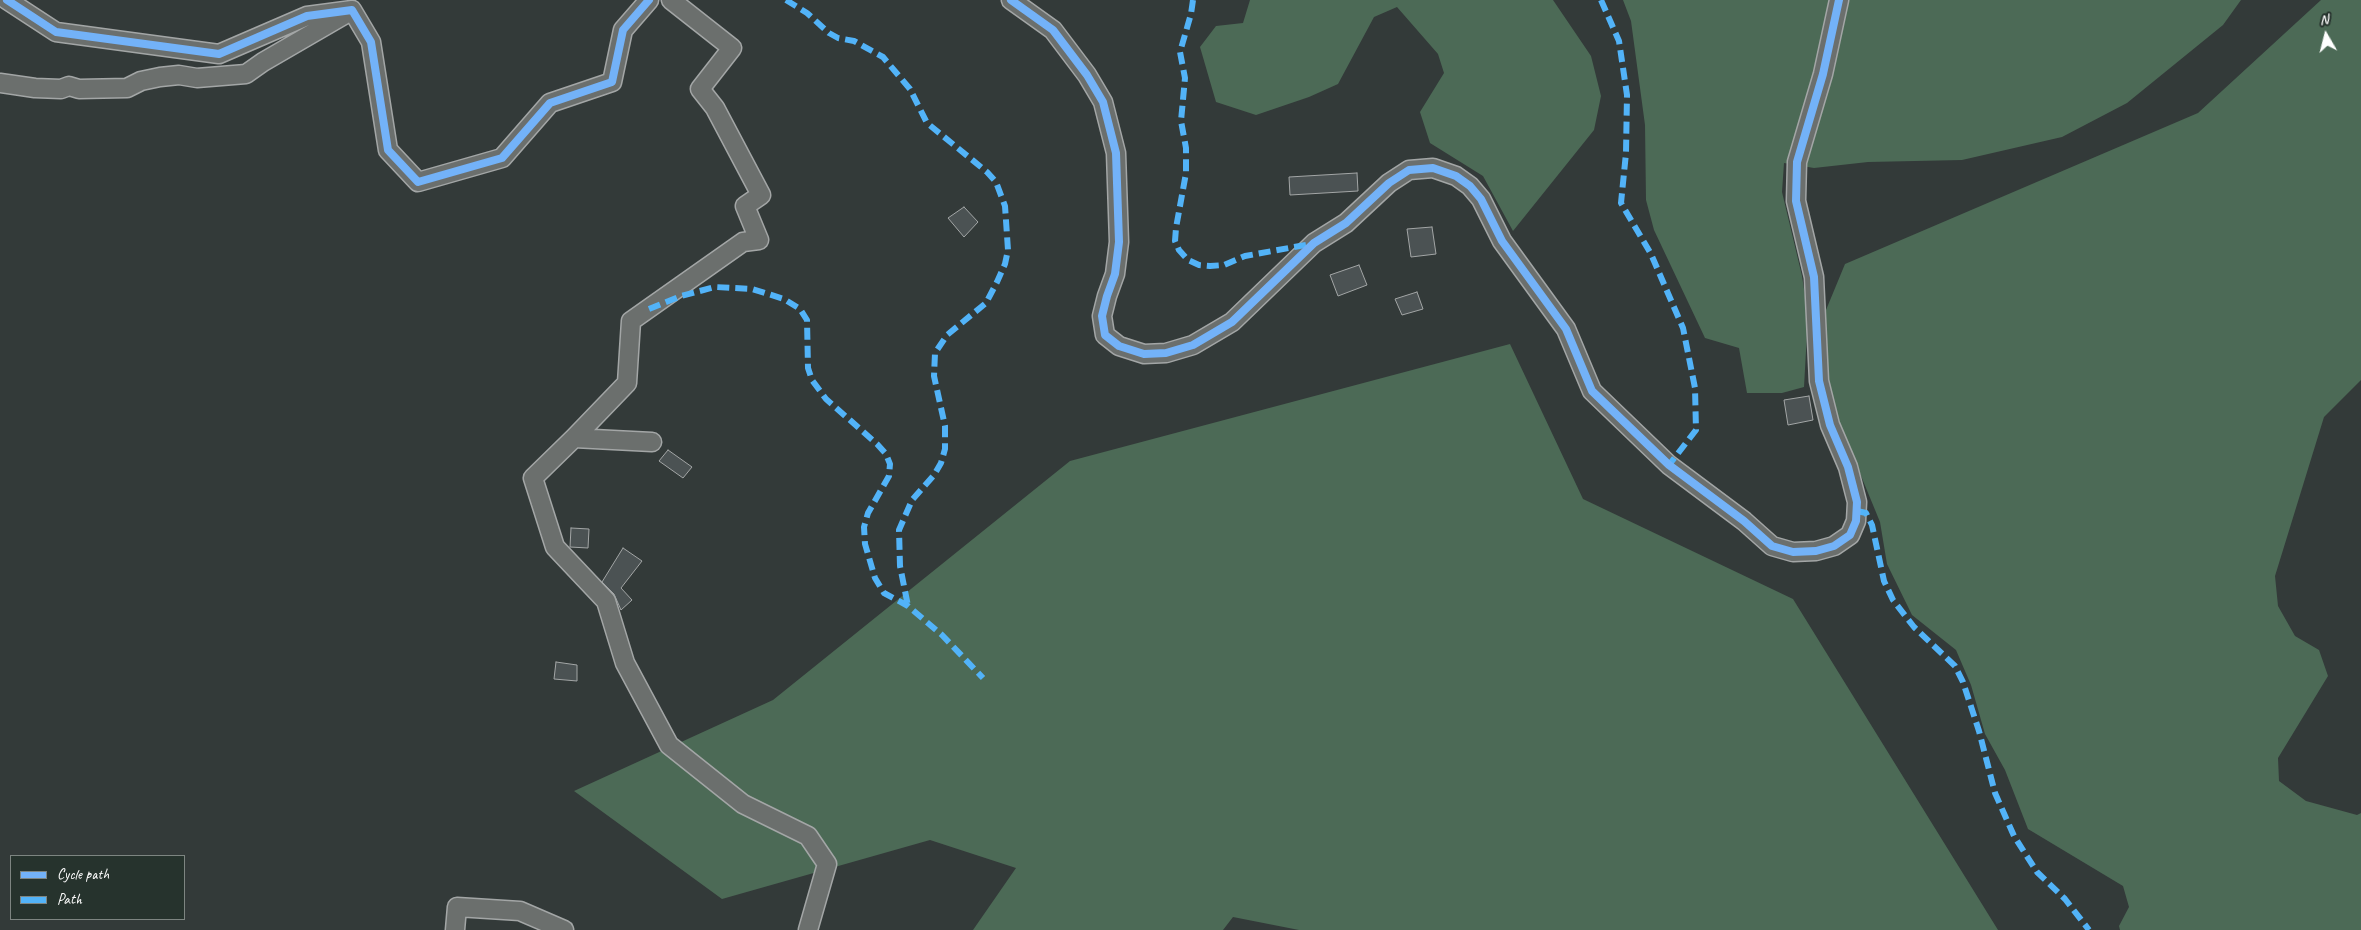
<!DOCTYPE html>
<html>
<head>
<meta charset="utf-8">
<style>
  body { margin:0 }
  #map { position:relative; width:2361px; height:930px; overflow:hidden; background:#333a39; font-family:Caveat,sans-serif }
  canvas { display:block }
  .legend { position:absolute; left:10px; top:855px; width:175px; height:65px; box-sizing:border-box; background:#26332d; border:1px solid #7d8581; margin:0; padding:6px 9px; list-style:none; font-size:15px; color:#fff }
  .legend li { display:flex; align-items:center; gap:10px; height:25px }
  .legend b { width:25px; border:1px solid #7d8581 }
  .north { position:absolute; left:2301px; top:10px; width:50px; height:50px; -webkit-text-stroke:4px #26332d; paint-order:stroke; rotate:352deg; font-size:14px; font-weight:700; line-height:20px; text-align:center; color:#fff }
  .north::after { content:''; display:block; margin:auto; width:18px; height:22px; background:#fff; clip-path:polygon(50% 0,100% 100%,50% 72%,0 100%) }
</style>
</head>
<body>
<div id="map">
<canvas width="2361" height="930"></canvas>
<ul class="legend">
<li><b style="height:6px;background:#73b2f8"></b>Cycle path</li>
<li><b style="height:6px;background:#52b3f8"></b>Path</li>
</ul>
<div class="north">N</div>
</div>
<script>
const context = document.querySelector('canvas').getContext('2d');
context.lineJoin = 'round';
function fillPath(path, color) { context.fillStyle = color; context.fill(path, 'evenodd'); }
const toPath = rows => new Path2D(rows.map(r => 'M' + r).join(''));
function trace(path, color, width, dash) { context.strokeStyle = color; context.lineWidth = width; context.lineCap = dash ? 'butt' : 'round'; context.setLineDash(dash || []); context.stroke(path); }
fillPath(toPath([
  [1250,0,1553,0,1591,56,1601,96,1594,130,1513,231,1483,176,1430,143,1420,112,1444,73,1438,54,1397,7,1374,17,1338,84,1309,97,1256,115,1216,102,1200,47,1216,26,1243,23],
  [1623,0,2241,0,2223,25,2127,103,2062,137,1962,160,1868,162,1814,168,1784,163,1782,192,1802,276,1808,315,1804,387,1782,393,1747,393,1739,348,1705,338,1654,230,1646,200,1645,125,1631,21],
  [2321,0,2361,0,2361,380,2324,417,2275,576,2278,606,2295,636,2319,650,2328,676,2278,758,2279,781,2306,801,2357,815,2361,813,2361,930,2120,930,2119,926,2129,907,2123,886,2028,829,2005,770,1985,734,1971,685,1956,650,1912,615,1887,564,1880,522,1836,415,1822,359,1826,310,1845,264,2198,113],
  [1510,344,1583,499,1793,599,1998,930,1299,930,1233,917,1223,930,973,930,1016,868,930,840,722,899,574,791,773,700,1070,461]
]), '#4c6a56');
const building = toPath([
  [1357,173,1358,191,1290,195,1289,177,1357,173],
  [964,207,978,222,964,237,948,218,964,207],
  [1432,227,1436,254,1411,257,1407,229,1432,227],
  [1359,265,1367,285,1338,296,1330,275,1359,265],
  [1417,292,1423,309,1402,315,1395,299,1417,292],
  [1809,396,1813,420,1788,425,1784,400,1809,396],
  [668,450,692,467,683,478,659,461,668,450],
  [571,528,589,529,588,548,570,547,571,528],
  [623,548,642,561,621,588,632,600,621,610,614,594,602,582,623,548],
  [556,662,577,665,577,681,554,679,556,662]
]);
fillPath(building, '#4b5253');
trace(building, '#a3a6a6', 1);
const minor = toPath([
  [7,0,56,32,219,54,307,16,352,10,371,42,388,150,418,182,502,158,550,103,612,82,623,30,649,0],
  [1011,0,1053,30,1087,75,1103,102,1116,153,1119,242,1115,274,1107,296,1102,316,1105,335,1119,346,1144,354,1166,353,1193,345,1232,322,1314,243,1346,223,1389,183,1409,170,1433,168,1456,176,1470,186,1481,199,1502,241,1566,329,1592,391,1669,465,1744,521,1772,546,1793,552,1816,551,1834,546,1850,535,1856,521,1857,502,1848,467,1830,425,1819,381,1814,277,1796,201,1797,162,1823,74,1839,0],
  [0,83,35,88,61,89,69,86,79,89,127,88,141,81,160,77,179,75,197,78,246,74,263,62,344,15],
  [574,438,627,383,631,321,743,242,759,240,745,206,761,195,715,108,700,89,732,48,671,0],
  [652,442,574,438,533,478,555,547,606,601,625,663,669,745,743,804,808,836,827,864,808,930],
  [455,930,457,907,520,911,564,930]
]);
trace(minor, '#a3a6a6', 21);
trace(minor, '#6b6f6d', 18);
trace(toPath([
  [786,0,807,13,829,33,838,38,854,41,883,57,910,89,927,123,987,172,996,182,1005,206,1008,250,1005,264,997,282,986,303,947,335,935,353,934,376,945,426,945,449,941,463,934,475,912,500,899,530,900,566,908,606],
  [1193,0,1191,14,1180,52,1185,78,1181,121,1186,148,1186,173,1176,228,1175,241,1179,250,1188,260,1199,265,1210,266,1224,265,1245,256,1311,244],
  [1601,0,1619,41,1627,95,1626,153,1621,203,1651,254,1683,328,1695,388,1696,430,1669,465],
  [649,309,681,296,715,287,752,289,784,299,800,309,807,320,808,368,812,380,826,399,877,444,886,454,890,464,889,476,868,513,864,527,865,544,875,578,884,593,908,606,942,635,983,678],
  [1857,511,1866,513,1872,525,1884,581,1893,600,1914,627,1955,666,1963,682,1979,731,1995,793,2014,836,2037,872,2065,899,2089,930]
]), '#52b3f8', 6, [12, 6]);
trace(toPath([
  [7,0,56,32,219,54,307,16,352,10,371,42,388,150,418,182,502,158,550,103,612,82,623,30,649,0],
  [1011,0,1053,30,1087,75,1103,102,1116,153,1119,242,1115,274,1107,296,1102,316,1105,335,1119,346,1144,354,1166,353,1193,345,1232,322,1314,243,1346,223,1389,183,1409,170,1433,168,1456,176,1470,186,1481,199,1502,241,1566,329,1592,391,1669,465,1744,521,1772,546,1793,552,1816,551,1834,546,1850,535,1856,521,1857,502,1848,467,1830,425,1819,381,1814,277,1796,201,1797,162,1823,74,1839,0]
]), '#73b2f8', 8);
</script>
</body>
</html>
